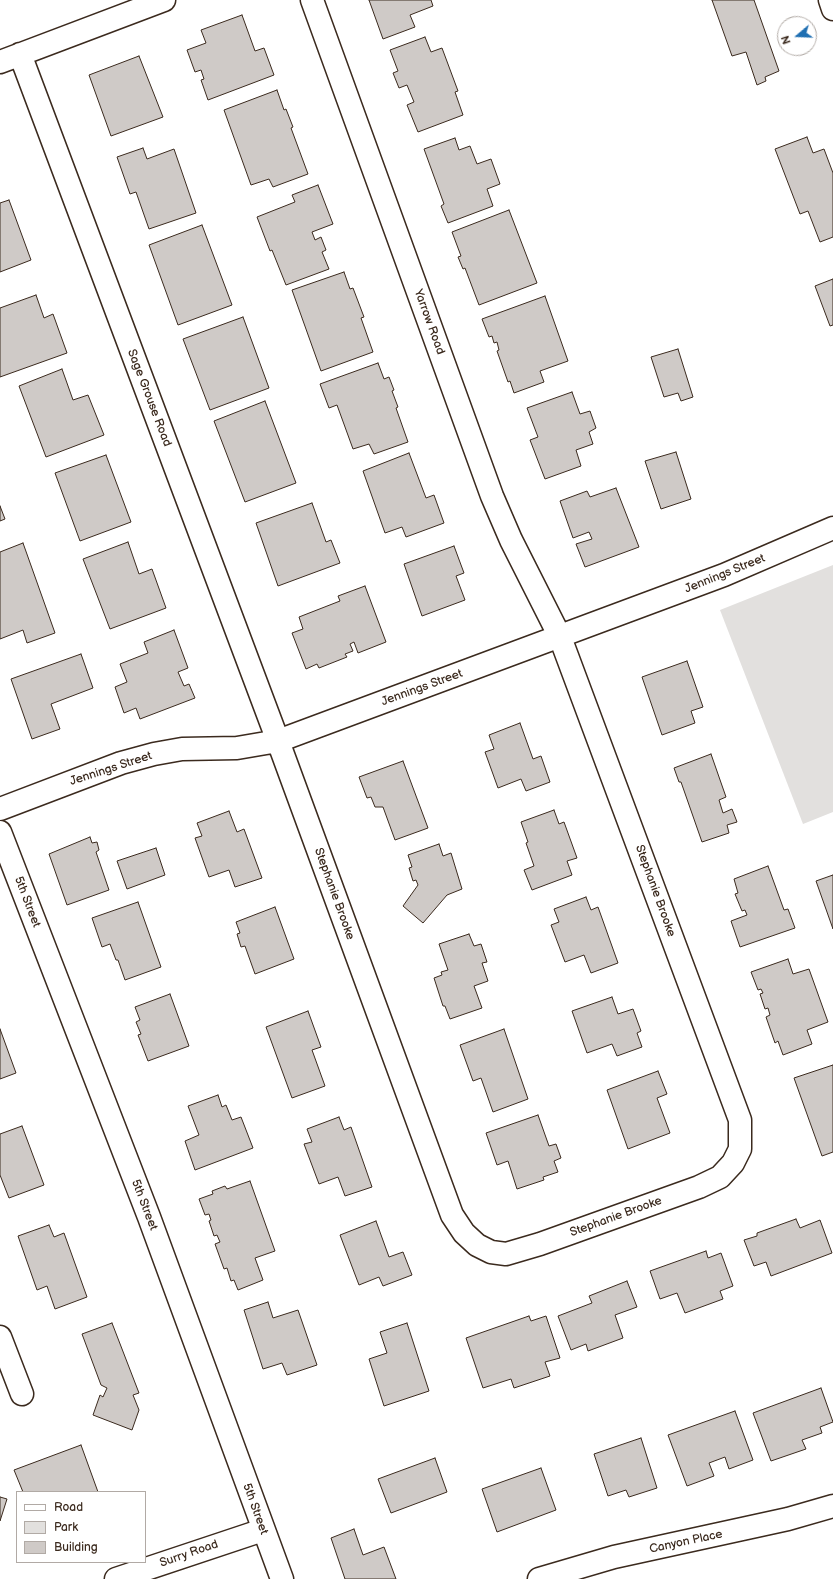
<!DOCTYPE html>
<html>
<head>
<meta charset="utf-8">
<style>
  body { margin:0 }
  #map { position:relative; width:833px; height:1579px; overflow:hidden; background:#fff; font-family:"Balsamiq Sans",sans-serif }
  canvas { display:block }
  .legend { position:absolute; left:16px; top:1491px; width:130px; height:72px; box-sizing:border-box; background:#fff; border:1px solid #b1aaa5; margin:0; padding:5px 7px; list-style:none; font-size:12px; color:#3b2a1e }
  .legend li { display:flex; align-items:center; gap:8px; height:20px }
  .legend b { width:20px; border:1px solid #b1aaa5 }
  .north { position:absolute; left:777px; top:16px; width:40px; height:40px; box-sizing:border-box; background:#fff; border:1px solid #b1aaa5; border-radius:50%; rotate:251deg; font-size:11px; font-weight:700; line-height:16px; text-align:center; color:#3b2a1e }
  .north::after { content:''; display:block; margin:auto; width:14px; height:18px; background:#1f6fb2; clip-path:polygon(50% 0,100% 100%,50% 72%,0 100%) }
</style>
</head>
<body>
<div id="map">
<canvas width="833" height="1579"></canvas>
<ul class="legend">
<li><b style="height:5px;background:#fff"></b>Road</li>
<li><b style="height:11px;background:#e2e0de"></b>Park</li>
<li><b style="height:11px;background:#cfcac7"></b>Building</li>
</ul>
<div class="north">N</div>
</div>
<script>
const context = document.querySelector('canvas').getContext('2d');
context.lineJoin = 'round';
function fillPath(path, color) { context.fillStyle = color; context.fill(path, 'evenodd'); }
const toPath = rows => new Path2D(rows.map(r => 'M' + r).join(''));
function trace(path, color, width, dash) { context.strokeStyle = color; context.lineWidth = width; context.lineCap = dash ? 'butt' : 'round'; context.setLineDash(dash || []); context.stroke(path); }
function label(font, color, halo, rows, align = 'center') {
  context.font = font + ' "Balsamiq Sans",sans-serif'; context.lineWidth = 3; context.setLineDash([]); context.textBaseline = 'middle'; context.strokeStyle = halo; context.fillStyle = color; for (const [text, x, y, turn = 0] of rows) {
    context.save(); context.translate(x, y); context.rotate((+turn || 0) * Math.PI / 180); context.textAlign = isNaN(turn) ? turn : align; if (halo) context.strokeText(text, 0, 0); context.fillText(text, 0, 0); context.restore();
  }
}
fillPath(toPath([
  [833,565,833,812,803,824,720,610]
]), '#e2e0de');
const building = toPath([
  [369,0,431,0,433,6,410,15,415,27,383,39,369,0],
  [712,0,754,0,779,71,765,77,766,81,757,85,746,52,732,56,712,0],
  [242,15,255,51,264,48,274,75,208,100,201,80,204,79,201,70,195,72,187,50,206,43,201,30,242,15],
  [425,37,431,52,442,48,458,91,455,92,463,115,418,132,407,105,414,102,407,85,399,88,393,73,398,71,390,50,425,37],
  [139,56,163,117,111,136,89,75,139,56],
  [277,90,284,110,286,109,293,127,291,128,308,174,273,187,269,179,251,185,224,110,277,90],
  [807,137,813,153,824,149,833,173,833,237,820,242,808,211,800,214,775,149,807,137],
  [455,138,459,150,470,146,477,164,491,159,500,184,487,189,493,206,448,223,441,206,444,204,424,149,455,138],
  [143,148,147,159,174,149,196,213,149,229,136,192,130,194,117,157,143,148],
  [318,185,333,224,312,232,315,240,321,237,326,250,322,252,329,269,286,285,272,250,270,251,257,217,295,202,292,195,318,185],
  [9,200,31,260,0,272,0,203,9,200],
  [509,210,537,283,479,305,465,268,463,269,458,257,461,256,452,232,509,210],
  [202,225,232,305,178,325,149,245,202,225],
  [344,272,350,289,353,288,364,317,361,318,373,352,321,371,292,290,344,272],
  [833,279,833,325,830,326,815,286,833,279],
  [36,295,44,318,53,314,67,353,0,377,0,308,36,295],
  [545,296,568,361,540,371,544,382,514,393,510,381,508,382,497,351,499,350,497,342,494,343,492,336,489,337,482,319,545,296],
  [243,317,269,388,210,410,183,339,243,317],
  [678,349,693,397,681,401,678,393,664,397,651,357,678,349],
  [378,363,384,379,389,377,394,390,392,391,398,407,396,408,408,442,374,454,369,444,353,449,337,405,329,408,320,384,378,363],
  [62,369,73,400,88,395,104,435,46,457,19,386,62,369],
  [572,392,580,414,590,411,596,428,589,432,593,444,576,450,581,466,545,479,530,440,538,437,527,408,572,392],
  [265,401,296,483,245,502,214,421,265,401],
  [676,452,691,499,661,509,645,461,676,452],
  [409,453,426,498,434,495,444,523,406,537,402,527,385,533,363,471,409,453],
  [106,455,131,522,80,541,55,473,106,455],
  [616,488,639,547,585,567,576,544,592,539,589,532,573,538,560,501,587,491,590,497,616,488],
  [312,503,326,542,331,540,340,563,278,586,256,523,312,503],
  [0,506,5,519,0,521,0,506],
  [128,542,139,574,152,569,166,608,110,629,83,559,128,542],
  [23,543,55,633,27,643,23,630,0,639,0,552,23,543],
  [454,546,464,573,456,576,465,600,422,616,404,564,454,546],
  [365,586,386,642,358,653,354,642,350,644,353,651,345,654,347,657,319,668,317,664,306,669,292,633,303,629,299,617,340,601,338,596,365,586],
  [174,630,188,668,178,672,184,686,189,684,195,698,140,719,136,708,124,713,115,687,127,682,120,664,148,653,144,642,174,630],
  [81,654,93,688,51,704,60,729,32,739,11,679,81,654],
  [687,661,703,707,691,711,695,723,662,735,642,677,687,661],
  [520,723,533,759,541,756,550,782,526,791,521,779,498,788,485,752,494,749,489,735,520,723],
  [711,754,726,797,719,800,723,813,732,809,737,822,727,825,729,833,702,842,681,782,679,782,674,768,711,754],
  [403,761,428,828,395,840,383,807,375,807,371,797,367,798,359,777,403,761],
  [554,810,559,824,564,822,577,858,567,861,572,875,532,890,524,870,534,866,526,843,528,842,521,822,554,810],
  [229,811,237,832,244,829,262,878,235,887,229,870,209,877,195,838,202,836,197,823,229,811],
  [90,837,92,843,97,842,99,850,96,852,109,890,67,905,49,854,90,837],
  [439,844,443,856,451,853,462,889,447,895,423,923,403,906,418,885,416,880,413,881,409,868,412,867,408,855,439,844],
  [156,848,165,875,127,889,117,861,156,848],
  [768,866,784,910,788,909,795,928,740,947,731,921,747,915,745,910,742,911,735,894,738,893,734,879,768,866],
  [833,875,833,929,816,881,833,875],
  [586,897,591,910,598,907,618,963,591,973,584,955,565,962,551,925,559,922,554,909,586,897],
  [138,902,161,967,125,980,118,960,116,960,110,944,102,947,92,918,138,902],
  [275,907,294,959,255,974,245,946,241,947,237,934,240,933,236,922,275,907],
  [469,934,474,946,481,944,487,962,482,963,488,981,474,986,482,1008,450,1019,445,1006,443,1006,434,978,442,975,441,972,448,970,439,944,469,934],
  [788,959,793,974,809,969,828,1022,807,1030,812,1044,783,1055,778,1041,775,1043,766,1017,770,1015,768,1008,765,1009,760,994,763,993,761,989,758,990,751,972,788,959],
  [170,994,189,1046,148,1061,138,1035,141,1034,136,1022,140,1020,135,1007,170,994],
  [612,997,618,1014,633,1009,641,1031,637,1033,642,1047,617,1056,612,1044,587,1053,572,1011,612,997],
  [308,1011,321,1047,312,1050,325,1086,292,1098,266,1027,308,1011],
  [0,1029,16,1073,0,1079,0,1029],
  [504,1029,528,1099,493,1112,481,1078,473,1081,460,1045,504,1029],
  [833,1065,833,1152,822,1156,794,1078,833,1065],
  [658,1071,667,1094,657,1098,670,1133,628,1149,607,1090,658,1071],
  [218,1095,222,1107,226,1105,232,1120,241,1117,253,1148,195,1170,185,1141,199,1135,188,1106,218,1095],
  [538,1115,549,1146,556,1144,561,1158,554,1161,558,1172,543,1177,544,1180,517,1189,508,1161,497,1165,486,1133,538,1115],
  [339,1117,344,1130,351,1127,372,1187,345,1196,338,1177,319,1184,304,1144,312,1142,307,1129,339,1117],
  [22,1126,44,1185,9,1198,0,1175,0,1134,22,1126],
  [250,1181,275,1251,255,1258,263,1280,238,1290,234,1280,231,1281,227,1268,224,1269,215,1244,220,1242,217,1235,214,1236,209,1221,211,1220,209,1214,205,1215,199,1199,213,1194,212,1191,225,1186,227,1189,250,1181],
  [796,1219,800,1228,820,1220,832,1253,771,1276,766,1262,754,1266,744,1240,757,1236,757,1233,796,1219],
  [376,1221,389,1257,403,1252,412,1275,383,1286,379,1277,359,1285,340,1235,376,1221],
  [49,1225,54,1237,64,1233,87,1297,55,1309,47,1286,37,1290,18,1236,49,1225],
  [706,1251,708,1258,721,1253,733,1286,720,1291,723,1299,685,1313,677,1293,660,1299,650,1271,706,1251],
  [627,1281,637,1307,615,1315,623,1338,588,1351,586,1344,571,1350,558,1316,592,1303,589,1296,627,1281],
  [268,1302,273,1318,298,1310,317,1365,287,1375,282,1363,263,1369,244,1310,268,1302],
  [529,1316,531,1321,546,1316,560,1358,545,1362,550,1376,514,1388,511,1379,483,1388,466,1338,529,1316],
  [112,1323,139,1393,133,1395,139,1410,132,1430,93,1415,100,1395,103,1397,107,1388,101,1385,82,1334,112,1323],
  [407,1323,429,1391,384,1406,369,1359,387,1353,380,1332,407,1323],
  [821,1388,833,1422,820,1427,822,1433,802,1440,806,1449,771,1461,753,1413,821,1388],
  [735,1411,753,1460,729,1469,725,1457,709,1463,714,1476,687,1486,668,1435,735,1411],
  [641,1438,657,1488,629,1497,626,1490,608,1496,594,1454,641,1438],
  [81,1445,98,1492,23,1492,14,1470,81,1445],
  [435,1458,447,1492,391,1513,378,1479,435,1458],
  [541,1468,556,1510,497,1532,482,1489,541,1468],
  [0,1497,7,1499,0,1521,0,1497],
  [354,1529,363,1555,384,1547,396,1579,345,1579,331,1538,354,1529]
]);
fillPath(building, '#cfcac7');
trace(building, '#3b2a1e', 1);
const street = toPath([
  [830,0,833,9],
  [20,54,278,741,452,1215,464,1233,477,1245,491,1252,506,1254,540,1244,699,1187,720,1177,733,1163,740,1149,740,1120,560,637,511,540,492,496,312,0],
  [0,62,164,0],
  [0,809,121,763,154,754,182,749,237,748,278,741,724,575,833,528],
  [0,1337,22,1394],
  [116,1579,263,1530],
  [539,1579,614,1557,788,1519,833,1506]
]);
const secondary = toPath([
  [0,832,149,1217,282,1579]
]);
trace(street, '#3b2a1e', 25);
trace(secondary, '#3b2a1e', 25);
trace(street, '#fff', 22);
trace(secondary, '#fff', 22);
label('12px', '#3b2a1e', '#fff', [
  ["Yarrow Road",429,322,70],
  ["Sage Grouse Road",149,398,69],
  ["Jennings Street",725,574,-22],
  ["Jennings Street",422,688,-20],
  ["Jennings Street",111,769,-18],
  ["Stephanie Brooke",655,891,70],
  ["Stephanie Brooke",334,894,70],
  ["5th Street",27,902,69],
  ["5th Street",144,1205,69],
  ["Stephanie Brooke",616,1217,-20],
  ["5th Street",255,1509,70],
  ["Canyon Place",686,1542,-12],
  ["Surry Road",189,1554,-19]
]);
</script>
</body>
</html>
